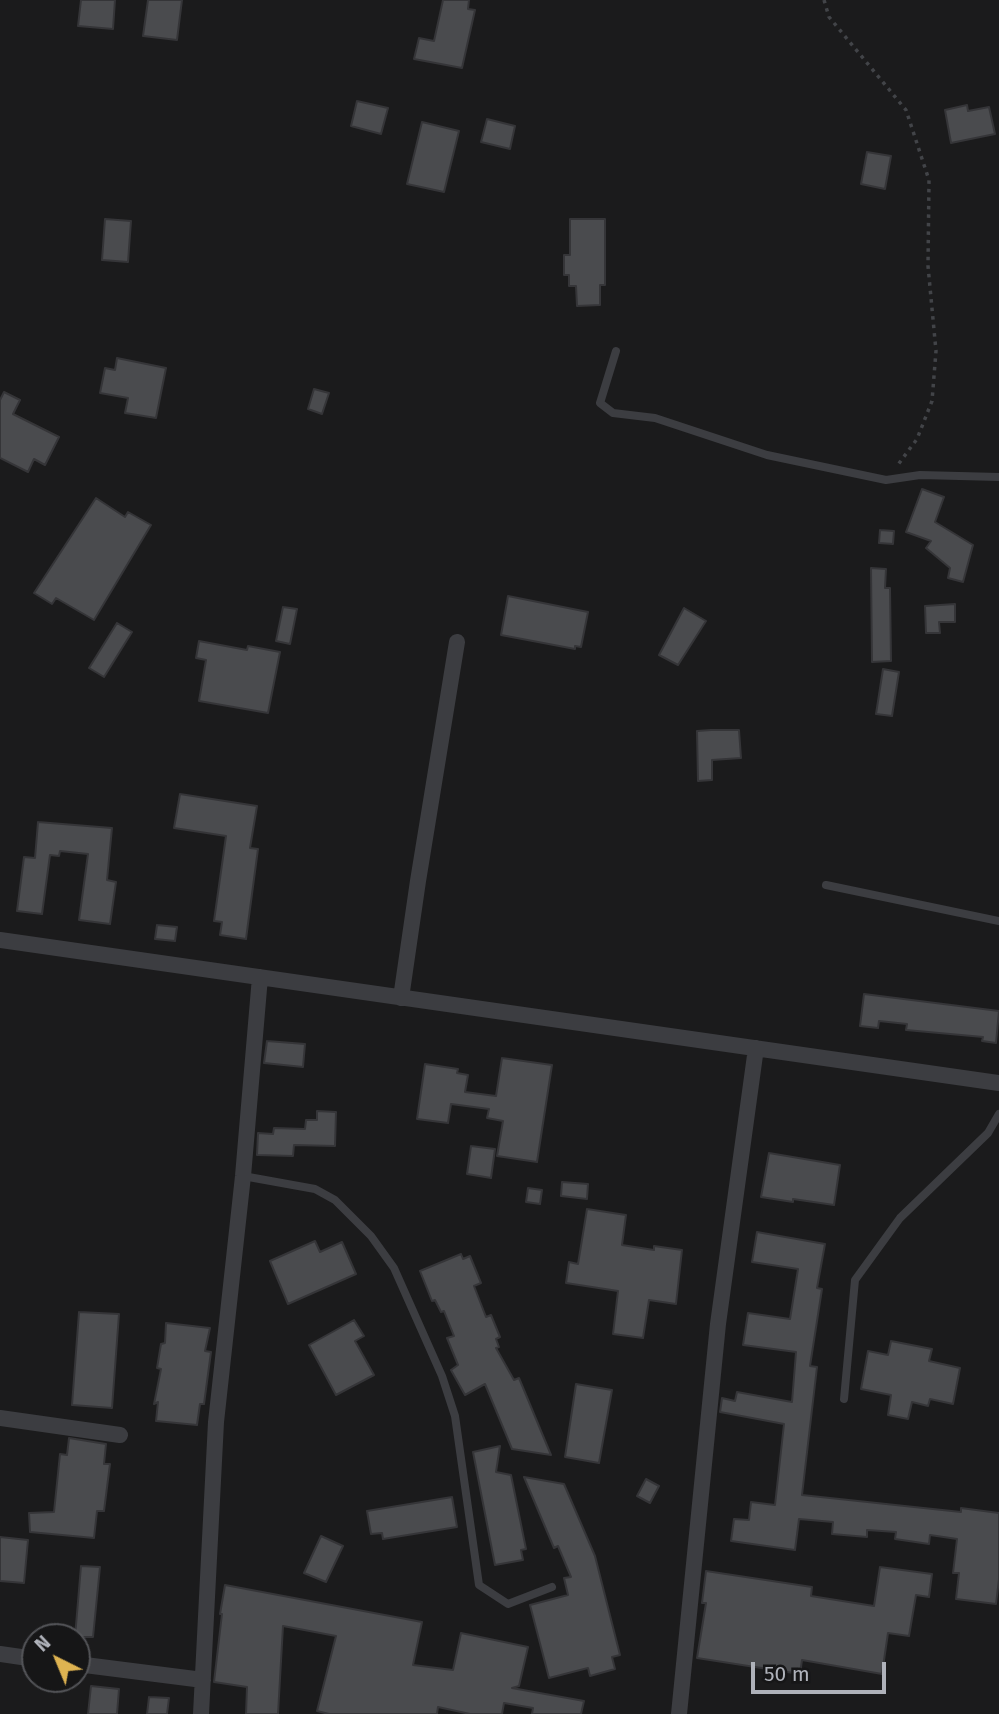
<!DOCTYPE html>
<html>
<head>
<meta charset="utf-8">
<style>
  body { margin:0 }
  #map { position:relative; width:999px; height:1714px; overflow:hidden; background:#1b1b1c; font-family:"Fira Sans",sans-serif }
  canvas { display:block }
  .north { position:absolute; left:21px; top:1623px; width:70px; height:70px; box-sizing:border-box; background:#161617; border:2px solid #535458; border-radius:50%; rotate:317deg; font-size:19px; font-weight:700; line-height:28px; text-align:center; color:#afb2ba }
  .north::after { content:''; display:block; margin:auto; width:24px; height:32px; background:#deb351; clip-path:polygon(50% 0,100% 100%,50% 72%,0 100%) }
  .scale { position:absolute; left:751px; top:1662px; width:135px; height:32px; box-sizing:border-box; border:4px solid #afb2ba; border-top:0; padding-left:9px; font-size:21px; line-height:24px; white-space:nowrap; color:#afb2ba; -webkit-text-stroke:5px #161617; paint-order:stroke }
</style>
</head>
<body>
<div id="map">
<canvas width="999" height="1714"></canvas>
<div class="north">N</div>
<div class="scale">50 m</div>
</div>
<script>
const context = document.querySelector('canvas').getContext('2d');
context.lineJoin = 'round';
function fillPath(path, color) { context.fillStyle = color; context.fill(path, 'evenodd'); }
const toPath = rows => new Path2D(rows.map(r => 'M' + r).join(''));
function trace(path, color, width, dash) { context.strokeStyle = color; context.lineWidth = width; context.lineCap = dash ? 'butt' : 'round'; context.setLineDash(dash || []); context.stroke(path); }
const building = toPath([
  [81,0,115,0,113,29,78,26,81,0],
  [148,0,182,0,177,40,143,36,148,0],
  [443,0,469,0,468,9,475,10,462,68,414,59,419,38,434,41,443,0],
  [357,101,388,108,381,134,351,126,357,101],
  [967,105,968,111,989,107,995,134,951,143,945,110,967,105],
  [487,119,515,126,510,149,481,142,487,119],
  [422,122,459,131,444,192,407,184,422,122],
  [867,152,891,156,885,189,861,184,867,152],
  [105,219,131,221,128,262,102,260,105,219],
  [570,219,605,219,605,285,600,285,600,305,577,306,576,286,569,286,569,275,564,275,564,255,570,255,570,219],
  [117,358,166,368,156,418,125,413,128,398,100,393,105,368,115,370,117,358],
  [314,389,329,393,322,414,308,409,314,389],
  [4,392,20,400,13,414,59,437,45,465,34,459,28,472,0,458,0,400,4,392],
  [922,489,944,497,935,522,973,545,963,582,948,578,950,568,926,548,931,541,906,532,922,489],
  [96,498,125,517,128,512,151,525,94,620,56,598,52,604,34,593,96,498],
  [880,530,894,531,893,544,879,543,880,530],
  [871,568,886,569,885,588,890,588,891,661,872,662,871,568],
  [508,596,588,612,581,647,575,646,575,649,501,635,508,596],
  [955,604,955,622,939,622,940,633,926,633,925,606,955,604],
  [283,607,297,609,290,644,276,641,283,607],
  [684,608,706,621,678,665,659,655,684,608],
  [117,623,132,632,104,677,89,668,117,623],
  [199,641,247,650,248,646,280,652,268,713,199,701,206,660,196,658,199,641],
  [883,669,899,672,892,716,876,714,883,669],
  [711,730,739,730,741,758,712,760,712,780,698,781,697,731,711,730],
  [180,794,257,806,250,848,258,849,246,939,220,935,222,922,214,921,226,836,174,828,180,794],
  [38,822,112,828,107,880,116,882,110,924,79,920,88,854,60,851,59,856,50,855,42,914,17,911,24,857,35,858,38,822],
  [157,925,177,927,175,941,155,939,157,925],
  [864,994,999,1011,996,1043,982,1041,983,1037,906,1030,907,1024,879,1021,878,1028,860,1026,864,994],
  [267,1041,305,1044,303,1067,264,1063,267,1041],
  [502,1058,552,1065,537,1162,497,1156,503,1121,487,1118,489,1109,451,1104,448,1123,417,1119,425,1064,458,1069,457,1073,468,1075,465,1092,496,1096,502,1058],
  [317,1111,336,1112,335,1146,294,1145,293,1156,257,1155,258,1133,273,1134,274,1128,305,1129,306,1120,317,1120,317,1111],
  [471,1146,495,1149,491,1178,467,1174,471,1146],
  [769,1153,840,1165,834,1205,793,1199,793,1202,761,1197,769,1153],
  [562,1182,588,1184,587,1199,561,1196,562,1182],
  [528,1188,542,1190,540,1204,526,1202,528,1188],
  [587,1209,626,1215,622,1245,654,1250,654,1246,682,1250,676,1304,649,1300,643,1338,613,1334,618,1291,566,1283,569,1262,578,1264,587,1209],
  [757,1232,825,1244,817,1288,822,1289,810,1366,817,1367,802,1495,961,1512,961,1508,999,1513,999,1579,996,1604,956,1599,959,1573,953,1573,957,1539,930,1535,929,1544,895,1539,896,1532,867,1530,867,1537,832,1534,833,1522,799,1519,795,1550,731,1541,734,1519,749,1520,751,1502,775,1505,784,1424,720,1412,722,1398,735,1401,737,1392,792,1402,796,1352,743,1345,748,1313,790,1319,798,1269,752,1262,757,1232],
  [315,1241,320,1252,342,1242,356,1274,288,1304,270,1261,315,1241],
  [461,1254,463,1259,470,1256,481,1283,474,1286,486,1317,491,1315,500,1337,496,1339,499,1347,496,1348,514,1380,519,1378,551,1455,512,1449,485,1384,465,1395,451,1370,458,1365,447,1338,454,1336,444,1311,441,1312,435,1300,432,1301,420,1271,461,1254],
  [79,1312,119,1314,112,1408,72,1405,79,1312],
  [354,1320,364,1336,355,1341,374,1375,336,1395,309,1345,354,1320],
  [166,1323,210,1328,205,1351,211,1352,204,1404,200,1404,197,1425,156,1421,158,1402,154,1404,161,1369,157,1368,161,1344,165,1343,166,1323],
  [891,1341,932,1349,929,1361,960,1368,953,1404,930,1399,928,1406,912,1402,908,1419,888,1415,891,1395,861,1389,868,1351,888,1355,891,1341],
  [576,1384,612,1390,599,1463,565,1457,576,1384],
  [69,1438,106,1444,104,1464,110,1464,104,1511,97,1511,94,1538,30,1532,29,1513,54,1512,60,1454,67,1455,69,1438],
  [500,1446,496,1472,511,1475,526,1549,521,1550,523,1560,495,1565,473,1452,500,1446],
  [524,1477,564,1484,595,1556,620,1655,612,1657,615,1669,590,1676,588,1668,549,1678,530,1605,568,1595,564,1578,571,1577,558,1546,554,1548,524,1477],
  [646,1479,659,1486,650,1503,637,1496,646,1479],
  [452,1497,457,1527,383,1539,382,1533,371,1534,367,1511,452,1497],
  [321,1536,343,1546,326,1582,304,1573,321,1536],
  [0,1537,28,1540,24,1583,0,1581,0,1537],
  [81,1566,100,1567,93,1637,75,1637,81,1566],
  [880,1567,932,1574,929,1597,916,1595,909,1636,888,1633,882,1674,802,1660,800,1674,697,1658,706,1603,702,1603,706,1571,812,1587,811,1596,874,1606,880,1567],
  [225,1585,422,1622,413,1665,453,1670,461,1633,528,1647,519,1686,512,1688,584,1701,581,1714,532,1714,533,1708,504,1703,502,1714,470,1714,438,1707,437,1714,329,1714,317,1711,336,1636,283,1626,278,1714,246,1714,247,1687,214,1682,222,1614,220,1614,225,1585],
  [91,1686,119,1689,117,1714,88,1714,91,1686],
  [149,1697,169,1698,167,1714,147,1714,149,1697]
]);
fillPath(building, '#4a4b4e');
trace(building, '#353538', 2);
trace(toPath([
  [824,0,829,17,906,110,929,180,928,266,936,351,932,401,917,439,897,466]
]), '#424448', 3.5, [3.5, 5]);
trace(toPath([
  [616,351,600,403,613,413,655,418,767,455,886,480,920,475,999,477],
  [826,885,999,921],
  [243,1176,315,1189,335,1200,371,1236,394,1268,442,1376,455,1416,479,1585,508,1604,552,1587],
  [844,1399,855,1280,900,1218,988,1133,999,1114]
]), '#3c3d41', 8);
trace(toPath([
  [0,940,999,1083],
  [401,998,418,881,457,642],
  [0,1418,120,1435],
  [0,1654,35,1659],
  [77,1664,203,1680],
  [201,1714,216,1422,243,1176,260,977],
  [679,1714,718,1324,756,1048]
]), '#3c3d41', 16);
</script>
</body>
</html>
